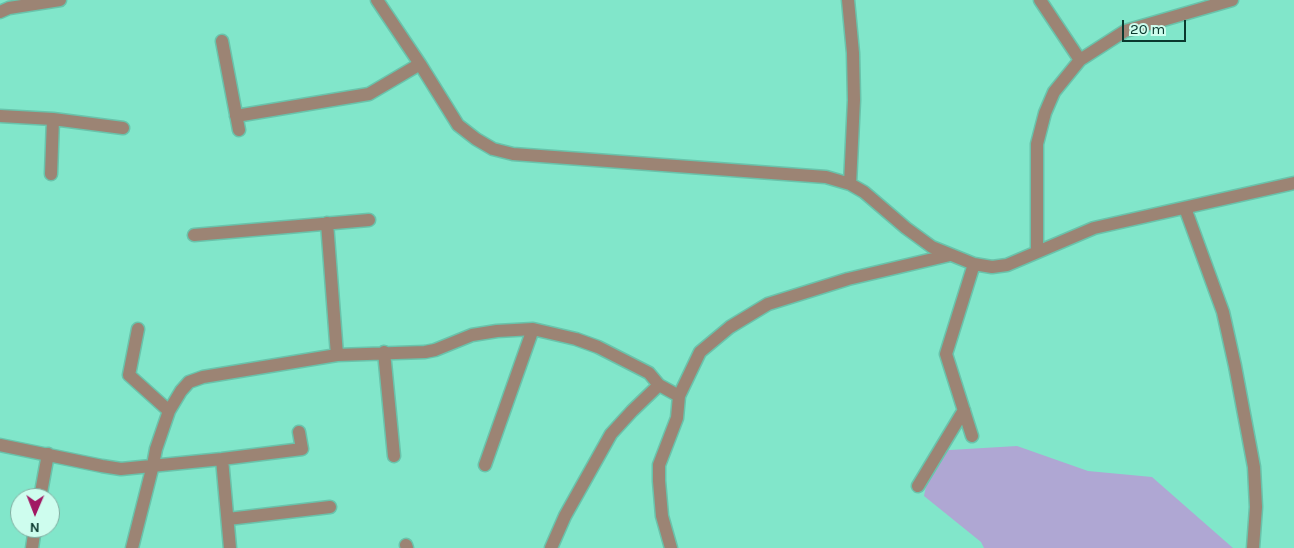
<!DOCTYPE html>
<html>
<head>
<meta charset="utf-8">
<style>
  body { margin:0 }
  #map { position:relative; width:1294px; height:548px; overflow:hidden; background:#81e6ca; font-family:Karla,sans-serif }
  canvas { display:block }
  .north { position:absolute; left:10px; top:488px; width:50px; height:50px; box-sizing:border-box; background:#cefdee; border:1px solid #80aea1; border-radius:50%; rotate:181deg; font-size:14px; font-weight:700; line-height:20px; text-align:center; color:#0a382e }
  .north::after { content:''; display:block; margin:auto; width:18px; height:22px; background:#a11863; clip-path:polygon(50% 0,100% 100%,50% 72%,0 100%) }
  .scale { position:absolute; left:1122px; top:20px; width:64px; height:22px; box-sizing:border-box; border:2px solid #0a382e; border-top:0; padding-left:6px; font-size:15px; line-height:18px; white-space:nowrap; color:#0a382e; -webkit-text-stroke:4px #cefdee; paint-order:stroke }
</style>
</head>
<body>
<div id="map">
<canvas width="1294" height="548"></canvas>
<div class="north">N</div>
<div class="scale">20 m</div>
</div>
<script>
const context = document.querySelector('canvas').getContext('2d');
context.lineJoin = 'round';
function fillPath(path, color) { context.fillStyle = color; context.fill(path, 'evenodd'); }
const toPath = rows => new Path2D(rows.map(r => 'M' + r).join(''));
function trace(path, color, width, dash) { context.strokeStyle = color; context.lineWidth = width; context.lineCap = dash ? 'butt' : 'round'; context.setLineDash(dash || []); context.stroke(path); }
fillPath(toPath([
  [1017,446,1088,471,1152,477,1233,548,984,548,981,542,924,496,933,451]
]), '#afa7d3');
const minor = toPath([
  [377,0,420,64,458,125,476,139,493,149,513,154,826,177,850,184,864,192,906,228,932,247,974,264,992,267,1007,265,1094,228,1294,183],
  [848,0,853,53,854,100,850,184],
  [1040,0,1080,60],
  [0,12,9,8,60,0],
  [222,41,239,130],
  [0,116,53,119,123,128],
  [236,116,369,94,420,64],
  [51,174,53,119],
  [1185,208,1223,312,1235,366,1254,467,1256,507,1253,548],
  [327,223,337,355],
  [194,235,369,220],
  [1037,252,1037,144,1045,113,1054,92,1080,60,1125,31,1232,0],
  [138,329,129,375,169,411],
  [384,352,394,456],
  [679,396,700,352,730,327,768,304,848,279,950,255],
  [972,436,946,354,974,264],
  [0,445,102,466,121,469,222,459,302,449,299,432],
  [222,459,230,548],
  [485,465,533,329],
  [918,486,964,410],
  [40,498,48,454],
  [228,519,330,507],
  [406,545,407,548],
  [32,548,35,528],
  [132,548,153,465,156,449,169,411,181,391,189,382,203,377,337,355,425,352,435,350,472,335,497,331,533,329,576,339,598,347,649,373,659,385,679,396,677,418,659,465,659,481,662,516,671,548],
  [551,548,565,516,611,434,632,411,659,385]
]);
trace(minor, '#69c3ab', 15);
trace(minor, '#9c8474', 12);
</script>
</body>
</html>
